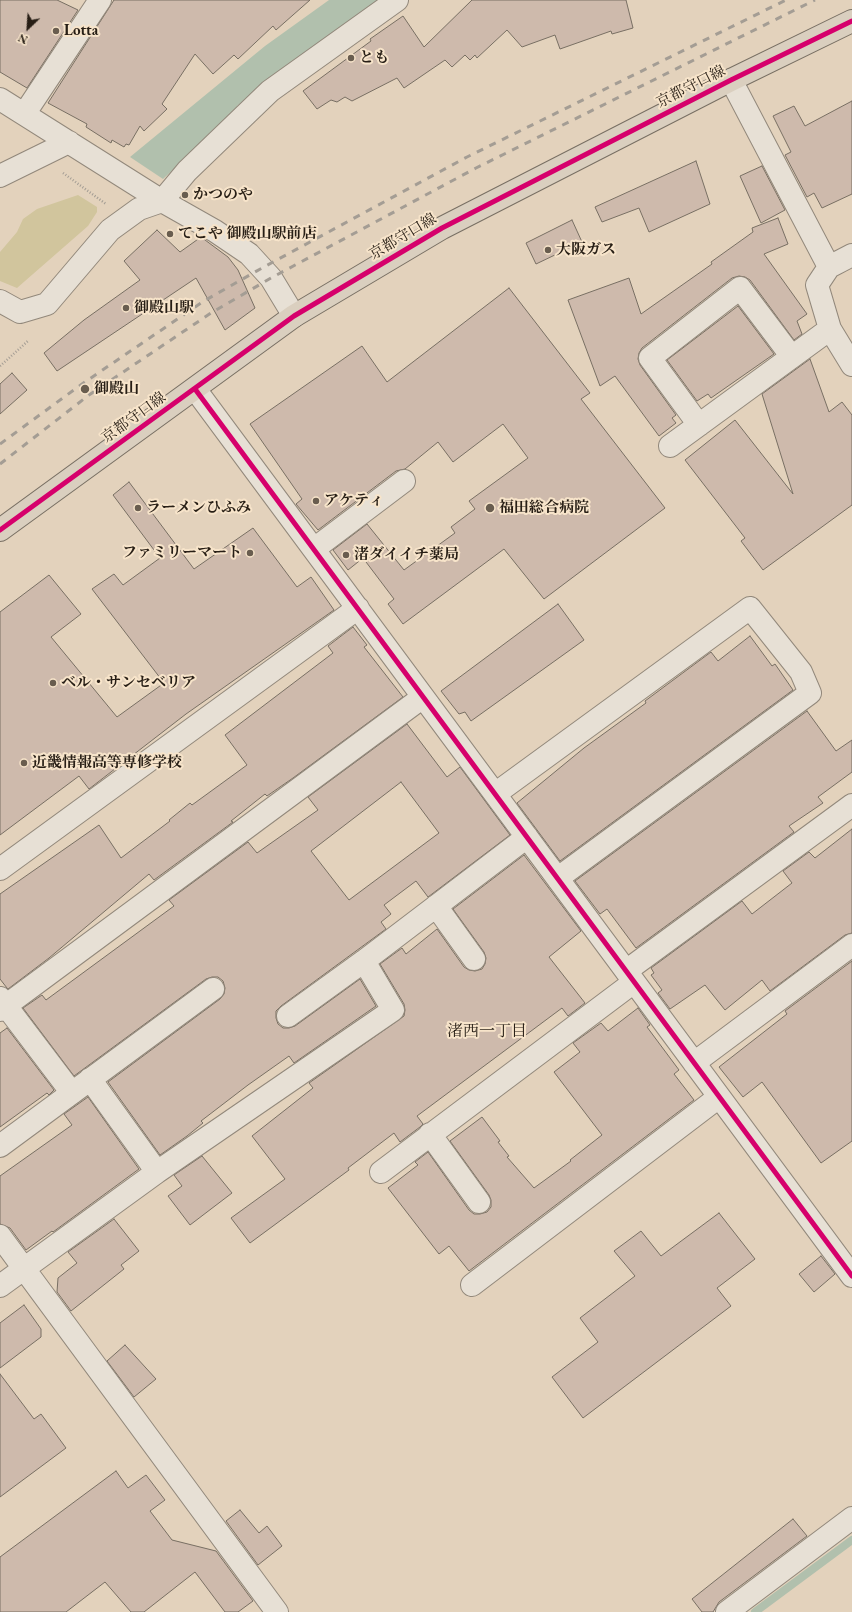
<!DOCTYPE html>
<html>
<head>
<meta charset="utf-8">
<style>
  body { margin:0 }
  #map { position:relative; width:852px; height:1612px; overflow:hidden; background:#e3d2bc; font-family:"EB Garamond",serif }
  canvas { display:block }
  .north { position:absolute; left:8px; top:8px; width:40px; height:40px; -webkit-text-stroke:3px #f7e4ca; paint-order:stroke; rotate:205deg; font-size:11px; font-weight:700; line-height:16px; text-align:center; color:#271e15 }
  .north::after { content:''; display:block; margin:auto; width:14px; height:18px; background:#271e15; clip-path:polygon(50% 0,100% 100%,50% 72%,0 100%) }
</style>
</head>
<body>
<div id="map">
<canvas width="852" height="1612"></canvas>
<div class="north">N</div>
</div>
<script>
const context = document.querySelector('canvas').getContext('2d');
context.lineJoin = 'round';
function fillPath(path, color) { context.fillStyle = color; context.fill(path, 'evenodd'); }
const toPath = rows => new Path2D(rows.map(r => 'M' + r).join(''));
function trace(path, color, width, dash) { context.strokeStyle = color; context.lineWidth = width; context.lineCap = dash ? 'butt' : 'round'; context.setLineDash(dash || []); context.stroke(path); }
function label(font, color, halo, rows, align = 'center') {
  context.font = font + ' "EB Garamond","Noto Serif JP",serif'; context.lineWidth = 4; context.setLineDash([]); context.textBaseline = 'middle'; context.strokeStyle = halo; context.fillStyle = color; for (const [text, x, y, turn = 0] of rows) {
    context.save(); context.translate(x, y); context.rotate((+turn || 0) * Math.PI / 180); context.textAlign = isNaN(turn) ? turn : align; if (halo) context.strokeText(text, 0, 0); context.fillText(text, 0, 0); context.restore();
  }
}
fillPath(toPath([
  [78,195,97,207,97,212,88,226,17,288,0,281,0,252,17,232,23,219,37,209]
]), '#d1c59d');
fillPath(toPath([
  [329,0,382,0,237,106,239,113,188,156,163,179,130,157,265,46]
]), '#b1c0ad');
trace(toPath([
  [755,1612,852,1540]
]), '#b1c0ad', 8);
const building = toPath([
  [0,0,57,0,78,10,27,88,0,72,0,0],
  [114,0,310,0,276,30,273,26,238,59,234,55,213,74,195,54,162,104,167,109,144,131,140,126,129,145,126,144,124,147,112,140,111,143,86,127,87,124,48,103,114,0],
  [472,0,626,0,633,28,612,34,611,31,560,49,555,35,522,47,507,30,477,58,475,55,470,60,465,55,452,67,445,60,404,88,397,78,352,101,345,97,337,102,331,100,317,109,303,91,371,41,370,39,403,16,424,47,472,0],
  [852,101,852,194,822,208,814,193,807,197,785,155,791,152,773,116,794,106,805,126,852,101],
  [696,161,710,204,649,232,639,208,602,222,595,207,696,161],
  [762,166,785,210,761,223,740,176,762,166],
  [778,218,788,244,764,254,807,314,797,321,802,334,794,340,750,280,745,277,739,276,732,278,642,348,639,353,638,359,640,365,676,415,672,418,676,423,659,436,615,376,600,386,568,300,629,278,641,314,712,264,711,262,753,232,752,228,778,218],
  [572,220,582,242,536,264,526,243,572,220],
  [157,230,180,252,201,237,228,257,238,270,255,308,225,330,196,278,57,371,44,353,84,320,140,280,124,261,157,230],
  [509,288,590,393,581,399,665,508,544,599,504,549,403,624,388,604,394,599,363,558,348,570,333,550,367,524,404,570,455,533,451,527,475,509,469,501,528,458,503,424,453,462,438,442,405,469,396,471,318,530,296,504,302,499,250,424,362,346,387,382,509,288],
  [738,306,774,354,711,398,708,394,697,401,667,360,738,306],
  [810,359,829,412,842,402,852,415,852,505,763,570,741,541,745,538,685,460,735,420,793,494,762,394,810,359],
  [12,373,27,390,0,414,0,384,12,373],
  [129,482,194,569,253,528,297,587,311,577,334,610,186,714,89,789,79,776,0,835,0,612,49,575,81,614,51,637,117,717,164,683,92,589,114,574,123,585,160,558,113,495,129,482],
  [558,604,584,640,471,721,465,712,459,714,441,691,558,604],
  [353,627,367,645,364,647,403,697,293,778,267,796,265,794,231,821,233,822,154,880,149,874,49,958,8,989,7,988,0,979,0,894,99,825,121,858,170,821,169,820,190,803,192,805,247,765,225,735,333,653,328,646,353,627],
  [750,636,772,666,775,664,793,690,560,861,517,803,584,748,646,703,645,701,711,652,718,661,750,636],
  [807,711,836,751,852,740,852,772,818,797,823,803,789,826,794,832,636,948,607,909,600,914,575,881,807,711],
  [407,724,447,777,460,767,510,835,428,897,416,881,384,905,391,914,381,922,386,929,281,1006,276,1011,276,1018,278,1024,283,1028,289,1028,295,1026,360,979,376,1006,294,1063,289,1056,248,1085,201,1121,203,1123,187,1136,160,1155,108,1082,220,999,224,994,225,988,223,981,218,977,212,977,206,979,74,1076,23,1008,42,995,46,1000,174,906,169,900,248,842,257,853,318,810,308,797,407,724],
  [401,782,439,833,349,900,311,851,401,782],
  [852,829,852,933,845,935,770,991,762,980,725,1010,705,985,670,1009,658,993,662,990,651,975,654,973,651,968,742,901,752,914,792,883,783,871,809,852,815,858,852,829],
  [524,855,581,931,549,957,585,1003,568,1016,562,1008,417,1116,423,1124,420,1127,400,1142,394,1133,348,1168,349,1170,250,1243,231,1218,285,1179,252,1136,313,1088,309,1083,404,1016,405,1010,404,1004,380,964,402,948,406,954,437,929,464,967,469,970,475,971,482,969,485,964,486,958,484,952,453,909,524,855],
  [852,961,852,1141,821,1163,762,1082,743,1097,719,1067,787,1014,785,1011,852,961],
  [638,1008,650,1025,647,1027,679,1070,674,1074,694,1100,469,1271,449,1246,439,1254,388,1188,418,1165,415,1162,428,1152,469,1210,474,1214,480,1214,487,1212,491,1207,491,1200,489,1195,450,1141,482,1117,500,1141,498,1142,509,1156,507,1157,534,1188,571,1161,570,1160,602,1135,554,1072,580,1052,573,1043,601,1023,608,1031,638,1008],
  [7,1028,54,1090,49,1095,47,1093,0,1127,0,1033,7,1028],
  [88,1097,139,1169,53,1232,52,1231,26,1250,10,1228,0,1224,0,1176,72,1125,64,1114,88,1097],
  [202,1156,232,1193,190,1225,168,1196,182,1186,174,1175,202,1156],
  [719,1213,755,1259,717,1288,731,1306,583,1418,552,1377,598,1342,580,1318,635,1276,614,1251,641,1231,661,1256,719,1213],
  [114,1219,139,1251,121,1265,124,1269,71,1311,57,1292,58,1278,77,1263,68,1252,114,1219],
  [821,1256,835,1274,814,1292,799,1274,821,1256],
  [24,1305,41,1329,41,1337,0,1368,0,1323,24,1305],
  [125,1345,156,1379,134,1397,107,1361,125,1345],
  [0,1374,34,1419,41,1414,66,1448,0,1497,0,1374],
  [116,1471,128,1488,146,1475,165,1500,150,1511,172,1540,216,1551,253,1601,238,1612,225,1612,195,1572,144,1612,131,1612,105,1582,66,1612,0,1612,0,1557,116,1471],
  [240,1510,259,1533,267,1526,282,1546,258,1565,226,1521,240,1510],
  [793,1519,807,1536,719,1602,713,1612,702,1612,692,1599,793,1519]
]);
fillPath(building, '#cebaac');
trace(building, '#786f63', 1);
const minor = toPath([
  [731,80,829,267],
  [0,99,162,201],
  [25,113,100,0],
  [0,176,69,142],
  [852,255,829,267,817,285,830,329,852,365],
  [0,301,20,312,47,304,110,230,139,209,162,201],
  [294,316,271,278,249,254,215,231,162,201,187,171,270,91,397,0],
  [195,389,852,1276],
  [699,425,650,358,740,288,792,357],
  [670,446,830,329],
  [314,549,404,481],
  [495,794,750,608,801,672,810,693,558,878],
  [0,869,358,608],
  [436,906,474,959],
  [626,971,852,805],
  [0,998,72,1093],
  [0,1010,423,697],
  [288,1016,364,961,527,837],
  [694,1063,852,945],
  [90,1079,157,1172],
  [430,1134,479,1202],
  [0,1146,213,989],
  [381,1172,634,982],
  [0,1236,277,1612],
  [472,1285,719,1097],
  [0,1286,157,1172,393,1010,364,961],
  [727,1612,852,1518]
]);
const major = toPath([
  [0,530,294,316,442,228,731,80,852,21]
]);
trace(minor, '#92887b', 24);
trace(major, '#786f63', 24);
trace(toPath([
  [63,173,106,204],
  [0,366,29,340]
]), '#a49d94', 2.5, [1, 2]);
trace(minor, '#e7e0d5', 22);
trace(major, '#dacfbf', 22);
trace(toPath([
  [0,444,82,384,204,301,262,268,467,157,786,0],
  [0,464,89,395,211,313,271,278,476,168,815,0]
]), '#a49d94', 3, [7, 7]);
trace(toPath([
  [195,389,852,1276],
  [0,530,294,316,442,228,731,80,852,21]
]), '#d6006c', 5);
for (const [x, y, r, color] of [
  [56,31,4,"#695d4f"],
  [351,58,4,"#695d4f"],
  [185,195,4,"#695d4f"],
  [170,234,4,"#695d4f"],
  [548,250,4,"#695d4f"],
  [126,308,4,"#695d4f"],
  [85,389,5,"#695d4f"],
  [316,501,4,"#695d4f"],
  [138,508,4,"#695d4f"],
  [490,508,5,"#695d4f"],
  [250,553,4,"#695d4f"],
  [346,555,4,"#695d4f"],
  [53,683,4,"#695d4f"],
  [24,763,4,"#695d4f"]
]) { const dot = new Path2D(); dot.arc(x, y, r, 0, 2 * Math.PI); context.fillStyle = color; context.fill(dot); trace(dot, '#f7e4ca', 1.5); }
label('bold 15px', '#271e15', '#f7e4ca', [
  ["Lotta",64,31],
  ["とも",359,58],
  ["かつのや",193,195],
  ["てこや 御殿山駅前店",178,234],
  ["大阪ガス",556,250],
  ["御殿山駅",134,308],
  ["御殿山",94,389],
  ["アケティ",324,501],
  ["ラーメンひふみ",146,508],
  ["福田総合病院",499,508],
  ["ファミリーマート",242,553,"right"],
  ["渚ダイイチ薬局",354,555],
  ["ベル・サンセベリア",61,683],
  ["近畿情報高等専修学校",32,763]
], 'left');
label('15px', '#271e15', '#f7e4ca', [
  ["京都守口線",691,87,-27],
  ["京都守口線",403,237,-31],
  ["京都守口線",134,418,-36]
]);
label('16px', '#271e15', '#f7e4ca', [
  ["渚西一丁目",487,1032]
]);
</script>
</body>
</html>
